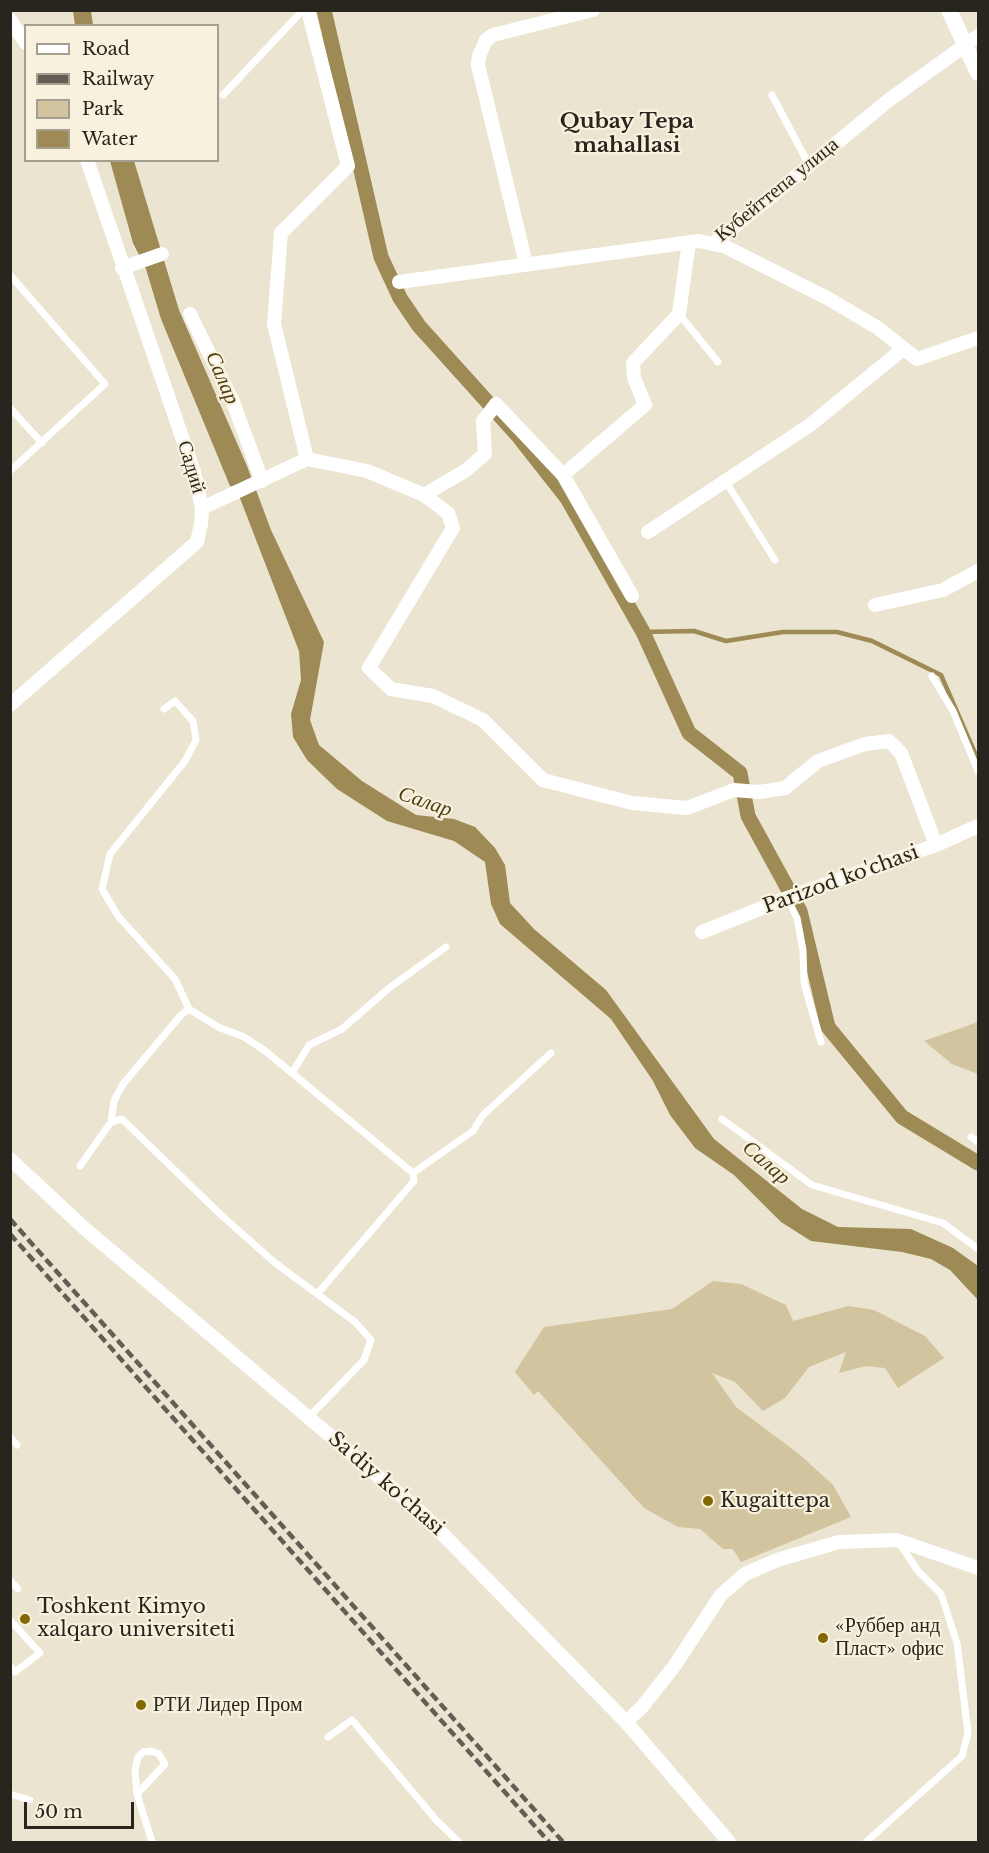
<!DOCTYPE html>
<html>
<head>
<meta charset="utf-8">
<style>
  body { margin:0 }
  #map { position:relative; width:989px; height:1853px; overflow:hidden; background:#ebe4d0; font-family:"Libre Baskerville",serif }
  canvas { display:block }
  .frame { position:absolute; inset:0; border:12px solid #28251e; pointer-events:none }
  .legend { position:absolute; left:24px; top:24px; width:195px; height:138px; box-sizing:border-box; background:#f8f1dd; border:2px solid #a59f91; margin:0; padding:8px 10px; list-style:none; font-size:18px; color:#28251e }
  .legend li { display:flex; align-items:center; gap:12px; height:30px }
  .legend b { width:30px; border:2px solid #a59f91 }
  .scale { position:absolute; left:24px; top:1802px; width:110px; height:27px; box-sizing:border-box; border:3px solid #28251e; border-top:0; padding-left:8px; font-size:18px; line-height:21px; white-space:nowrap; color:#28251e; -webkit-text-stroke:4px #f8f1dd; paint-order:stroke }
</style>
</head>
<body>
<div id="map">
<canvas width="989" height="1853"></canvas>
<div class="frame"></div>
<ul class="legend">
<li><b style="height:8px;background:#fff"></b>Road</li>
<li><b style="height:8px;background:#625e53"></b>Railway</li>
<li><b style="height:16px;background:#d1c49e"></b>Park</li>
<li><b style="height:16px;background:#9d8a55"></b>Water</li>
</ul>
<div class="scale">50 m</div>
</div>
<script>
const context = document.querySelector('canvas').getContext('2d');
context.lineJoin = 'round';
function fillPath(path, color) { context.fillStyle = color; context.fill(path, 'evenodd'); }
const toPath = rows => new Path2D(rows.map(r => 'M' + r).join(''));
function trace(path, color, width, dash) { context.strokeStyle = color; context.lineWidth = width; context.lineCap = dash ? 'butt' : 'round'; context.setLineDash(dash || []); context.stroke(path); }
function label(font, color, halo, rows, align = 'center') {
  context.font = font + ' "Libre Baskerville",serif'; context.lineWidth = 4.5; context.setLineDash([]); context.textBaseline = 'middle'; context.strokeStyle = halo; context.fillStyle = color; for (const [text, x, y, turn = 0] of rows) {
    context.save(); context.translate(x, y); context.rotate((+turn || 0) * Math.PI / 180); context.textAlign = isNaN(turn) ? turn : align; if (halo) context.strokeText(text, 0, 0); context.fillText(text, 0, 0); context.restore();
  }
}
fillPath(toPath([
  [978,1022,978,1074,952,1064,924,1041],
  [713,1281,741,1284,786,1305,793,1321,849,1306,874,1310,925,1336,944,1358,898,1388,885,1368,866,1366,839,1373,846,1352,809,1367,785,1398,763,1411,735,1382,712,1373,736,1407,799,1454,833,1485,851,1517,741,1562,733,1549,723,1549,700,1529,678,1527,644,1508,538,1391,534,1395,515,1372,544,1327,672,1309]
]), '#d1c49e');
fillPath(toPath([
  [73,11,91,11,93,25,75,25],
  [110,161,134,161,179,310,247,466,271,530,324,642,310,720,319,745,362,781,416,815,454,819,475,827,495,848,505,865,510,903,534,929,606,990,714,1139,802,1209,838,1227,911,1229,953,1248,978,1266,978,1300,950,1270,931,1259,902,1252,811,1241,781,1222,734,1175,695,1148,670,1115,653,1081,611,1019,500,924,491,904,485,862,454,841,387,821,337,789,307,760,293,737,291,714,301,680,299,651,236,488,230,486,161,319,146,269,133,243]
]), '#9d8a55');
trace(toPath([
  [643,632,694,631,726,641,783,632,837,632,872,641,941,675,978,760]
]), '#9d8a55', 4.5);
trace(toPath([
  [324,10,381,257,400,298,419,326,519,437,567,498,643,632,689,733,740,773,748,816,800,911,828,1027,902,1117,978,1163]
]), '#9d8a55', 15);
trace(toPath([
  [223,95,303,10],
  [772,95,809,165],
  [10,275,105,384,10,471],
  [679,314,718,362],
  [10,408,42,443],
  [726,482,775,560],
  [932,676,953,711,978,771],
  [164,709,175,701,193,721,196,740,185,761,110,854,102,889,118,916,175,979,189,1009],
  [787,898,797,918,803,950,804,983,821,1042],
  [292,1073,309,1045,342,1029,389,988,446,947],
  [722,1119,812,1185,943,1223,978,1249],
  [111,1122,114,1101,123,1084,181,1015,189,1009,218,1027,244,1037,264,1050,413,1173,414,1181,318,1293],
  [971,1137,978,1142],
  [80,1166,111,1122,122,1119,221,1215,274,1262,355,1322,371,1340,364,1360,309,1417],
  [413,1173,473,1131,483,1115,551,1053],
  [10,1437,17,1445],
  [10,1580,18,1589],
  [10,1620,40,1653,15,1672,10,1666],
  [328,1737,352,1720,437,1821,459,1842],
  [151,1751,159,1754,165,1764,137,1794,135,1770,138,1757,143,1752,151,1751],
  [10,1794,30,1800],
  [137,1794,152,1842],
  [866,1842,962,1756,968,1733,957,1643,941,1594,918,1571,900,1544]
]), '#fff', 7);
trace(toPath([
  [308,10,348,166,281,233,274,324,307,459,367,471,424,495,448,513,453,528,369,668,391,689,433,696,483,720,543,780,632,803,687,808,734,790,759,792,785,788,818,761,865,744,889,741,901,753,936,845],
  [10,20,26,43],
  [713,244,724,246,829,299,878,328,917,359,978,338],
  [526,264,478,65,479,56,486,40,493,35,593,10],
  [122,268,162,254],
  [399,282,699,241,713,244,889,100,978,36],
  [190,314,233,402,262,481],
  [563,475,645,405,634,378,633,363,679,314,689,242],
  [424,495,465,471,485,454,483,421,496,404,563,475,632,596],
  [202,508,307,459],
  [648,532,810,425,903,349],
  [875,605,943,590,978,571],
  [10,705,197,542,201,524,202,508,194,472,87,160],
  [702,932,787,898,936,845,978,826],
  [10,1159,84,1228,424,1515,626,1722,729,1842],
  [626,1722,642,1707,675,1665,721,1595,745,1574,777,1560,839,1542,897,1540,978,1568]
]), '#fff', 14);
trace(toPath([
  [949,10,978,73]
]), '#fff', 16);
trace(toPath([
  [10,1219,563,1842],
  [10,1234,549,1842]
]), '#625e53', 4.5, [9, 4.5]);
for (const [x, y, r, color] of [
  [708,1501,6,"#836700"],
  [25,1619,6,"#836700"],
  [823,1638,6,"#836700"],
  [141,1705,6,"#836700"]
]) { const dot = new Path2D(); dot.arc(x, y, r, 0, 2 * Math.PI); context.fillStyle = color; context.fill(dot); trace(dot, '#f8f1dd', 2); }
label('20px', '#28251e', '#f8f1dd', [
  ["Кубейттепа улица",777,190,-39],
  ["Садий",191,467,73],
  ["Parizod ko'chasi",841,880,-20],
  ["Sa'diy ko'chasi",386,1484,41]
]);
label('20px', '#28251e', '#f8f1dd', [
  ["Kugaittepa",720,1501],
  ["Toshkent Kimyo",37,1607],
  ["xalqaro universiteti",37,1630],
  ["«Руббер анд",835,1626],
  ["Пласт» офис",835,1649],
  ["РТИ Лидер Пром",153,1705]
], 'left');
label('bold 21px', '#28251e', '#f8f1dd', [
  ["Qubay Tepa",627,122],
  ["mahallasi",627,146]
]);
label('italic 21px', '#4c3d12', '#f8f1dd', [
  ["Салар",222,378,67],
  ["Салар",425,802,19],
  ["Салар",766,1163,41]
]);
</script>
</body>
</html>
